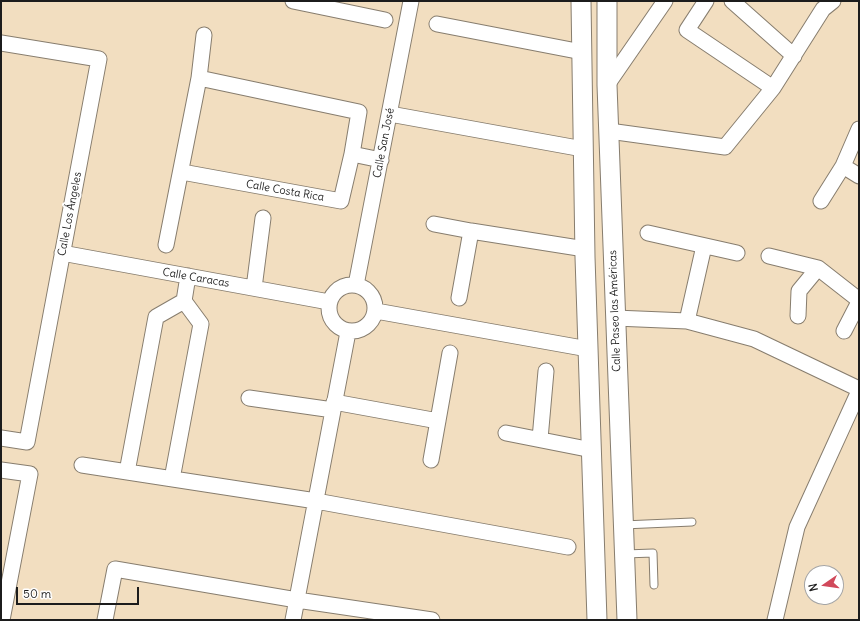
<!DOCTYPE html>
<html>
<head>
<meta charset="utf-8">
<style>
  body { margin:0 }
  #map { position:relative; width:860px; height:621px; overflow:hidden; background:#f2dec0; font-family:Delius,sans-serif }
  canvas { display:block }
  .frame { position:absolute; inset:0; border:2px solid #1c1c1c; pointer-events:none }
  .north { position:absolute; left:804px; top:565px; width:40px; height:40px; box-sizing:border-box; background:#fff; border:1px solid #a4a4a4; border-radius:50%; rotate:257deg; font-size:11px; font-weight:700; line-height:16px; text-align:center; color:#1c1c1c }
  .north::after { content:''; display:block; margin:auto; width:14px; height:18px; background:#d1495b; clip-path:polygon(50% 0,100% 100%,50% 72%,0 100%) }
  .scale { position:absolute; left:16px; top:587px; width:123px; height:18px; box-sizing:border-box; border:2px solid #1c1c1c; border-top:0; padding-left:5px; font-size:12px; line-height:14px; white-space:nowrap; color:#1c1c1c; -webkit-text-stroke:3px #fff; paint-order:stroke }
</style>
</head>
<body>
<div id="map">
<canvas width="860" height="621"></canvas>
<div class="frame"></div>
<div class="north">N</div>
<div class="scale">50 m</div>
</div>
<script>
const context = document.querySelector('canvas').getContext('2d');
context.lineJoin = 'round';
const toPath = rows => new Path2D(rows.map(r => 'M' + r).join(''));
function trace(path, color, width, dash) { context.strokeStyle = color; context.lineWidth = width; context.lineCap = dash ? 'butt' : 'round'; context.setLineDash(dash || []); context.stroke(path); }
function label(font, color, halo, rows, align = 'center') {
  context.font = font + ' Delius,sans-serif'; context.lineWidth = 4; context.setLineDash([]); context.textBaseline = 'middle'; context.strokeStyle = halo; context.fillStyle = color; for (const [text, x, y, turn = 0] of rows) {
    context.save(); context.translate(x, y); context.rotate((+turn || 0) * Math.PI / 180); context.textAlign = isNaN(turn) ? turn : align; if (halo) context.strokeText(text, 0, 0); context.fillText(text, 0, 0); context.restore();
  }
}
const service = toPath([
  [623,525,692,522],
  [625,554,653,553,654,585]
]);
const minor = toPath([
  [293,1,385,20],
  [706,1,687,30,773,88],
  [732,1,794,56],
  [437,24,582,52],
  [1,43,99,59,27,442,1,438],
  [607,85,665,1],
  [390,114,583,149],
  [609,131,725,147,773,88,823,9,833,1],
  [352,154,381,160],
  [843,166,859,176],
  [182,172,341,201,352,154,359,112,199,78],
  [821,201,843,166,859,129],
  [434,224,471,231,585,249],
  [648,233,737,253],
  [166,245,199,78,204,35],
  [62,253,329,302],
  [769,256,818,268,859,300],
  '329 308a23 23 0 1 1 46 0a23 23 0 1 1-46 0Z',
  [356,285,411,1],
  [254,288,263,218],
  [459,298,471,231],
  [376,311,588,349],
  [798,316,799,291,818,268],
  [615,318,687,321,754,339,859,389],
  [687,321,704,246],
  [844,331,859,302],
  [249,398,333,410],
  [334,402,438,421],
  [506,433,592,450],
  [540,439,546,371],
  [431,460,450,353],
  [82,465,316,501,568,547],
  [1,470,30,474,2,620],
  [127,472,156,317,184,301],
  [172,479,201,324,184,301,188,276],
  [105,620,115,569,297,600,432,620],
  [293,620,348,332],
  [775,620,797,527,859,391]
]);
const tertiary = toPath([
  [581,1,585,257,597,620],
  [607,1,607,85,627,620]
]);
trace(service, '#877d6e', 9);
trace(minor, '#877d6e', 17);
trace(tertiary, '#877d6e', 21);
trace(service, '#fff', 7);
trace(minor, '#fff', 15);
trace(tertiary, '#fff', 19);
label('11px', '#1c1c1c', '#fff', [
  ["Calle San José",384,143,-79],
  ["Calle Costa Rica",285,191,10],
  ["Calle Los Ángeles",70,214,-79],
  ["Calle Caracas",196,278,10],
  ["Calle Paseo las Américas",615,311,-92]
]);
</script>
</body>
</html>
